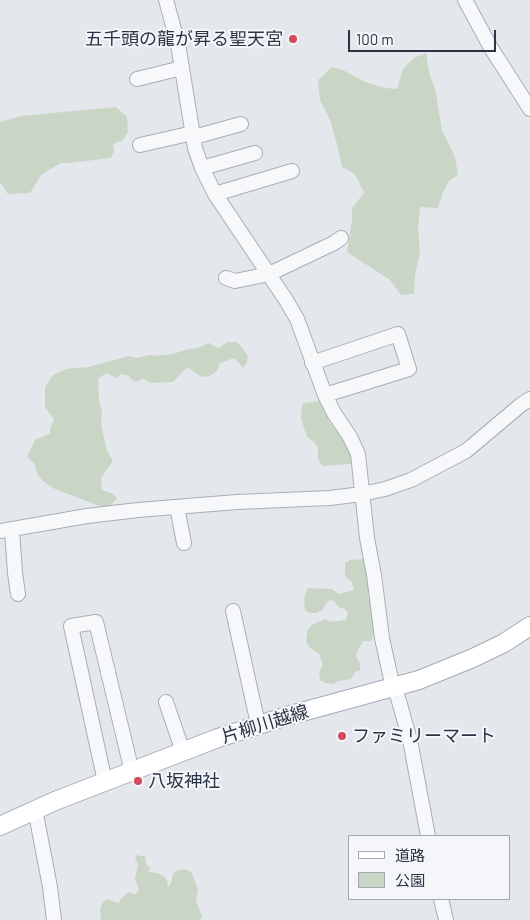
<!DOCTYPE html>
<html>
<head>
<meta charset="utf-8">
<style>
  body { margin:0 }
  #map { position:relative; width:530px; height:920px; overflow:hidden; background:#e4e7ec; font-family:Barlow,"Noto Sans JP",sans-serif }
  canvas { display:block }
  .legend { position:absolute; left:348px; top:835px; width:162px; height:65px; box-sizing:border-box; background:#f4f6f9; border:1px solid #a4a8b1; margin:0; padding:6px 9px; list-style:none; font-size:15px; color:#2b3445 }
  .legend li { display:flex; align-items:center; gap:10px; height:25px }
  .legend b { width:25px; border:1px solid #a4a8b1 }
  .scale { position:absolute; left:348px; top:30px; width:148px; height:22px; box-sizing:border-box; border:2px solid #2b3445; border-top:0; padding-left:6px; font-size:15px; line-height:18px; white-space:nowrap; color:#2b3445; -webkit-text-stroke:4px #f4f6f9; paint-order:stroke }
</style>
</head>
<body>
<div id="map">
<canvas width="530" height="920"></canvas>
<ul class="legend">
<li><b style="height:6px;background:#fff"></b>道路</li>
<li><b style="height:14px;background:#c9d6c5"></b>公園</li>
</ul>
<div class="scale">100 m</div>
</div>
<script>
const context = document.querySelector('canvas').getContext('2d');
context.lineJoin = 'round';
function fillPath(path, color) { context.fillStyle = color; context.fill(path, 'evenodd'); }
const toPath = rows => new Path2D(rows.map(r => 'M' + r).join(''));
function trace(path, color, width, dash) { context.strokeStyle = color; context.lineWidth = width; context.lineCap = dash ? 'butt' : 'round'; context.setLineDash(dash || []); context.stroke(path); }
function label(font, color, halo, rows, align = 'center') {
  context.font = font + ' Barlow,"Noto Sans JP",sans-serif'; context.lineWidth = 4; context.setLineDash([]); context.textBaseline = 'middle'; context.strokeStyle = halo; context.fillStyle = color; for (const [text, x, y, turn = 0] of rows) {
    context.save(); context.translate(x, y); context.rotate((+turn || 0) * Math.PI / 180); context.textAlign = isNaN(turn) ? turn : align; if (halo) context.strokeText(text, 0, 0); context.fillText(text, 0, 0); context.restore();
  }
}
fillPath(toPath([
  [426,53,429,73,435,88,442,130,455,157,458,175,449,181,443,192,438,208,420,207,418,227,420,253,415,275,414,294,401,295,390,280,347,252,352,220,352,208,364,193,355,174,342,167,337,144,330,120,320,100,318,80,332,67,345,71,365,82,385,88,397,89,403,69,414,58],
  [116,107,127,117,128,132,123,140,113,144,114,152,111,158,69,163,61,163,42,174,30,193,8,194,0,182,0,122,21,116],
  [228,342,236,342,240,345,248,356,247,363,243,368,234,358,220,363,217,371,210,376,202,377,187,367,173,382,151,383,143,379,136,382,132,380,129,376,122,374,116,378,106,373,98,379,99,401,102,411,101,424,107,451,113,461,101,478,102,490,113,494,117,498,110,506,99,506,55,489,43,481,38,475,34,463,27,457,35,440,51,433,50,429,54,419,45,407,45,387,53,375,66,369,88,367,129,356,136,358,150,355,155,356,173,354,185,350,198,348,209,343,218,348],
  [319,401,322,403,330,423,340,435,351,455,352,462,350,464,322,466,318,459,318,448,314,442,307,437,301,419,302,406,304,403],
  [365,559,369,588,368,596,375,626,374,635,371,641,363,641,359,648,356,656,360,663,360,670,355,672,351,679,338,681,333,684,326,683,320,680,319,672,323,664,319,654,309,647,306,641,308,629,312,625,325,619,330,622,346,620,348,613,345,609,338,607,334,601,329,600,322,610,316,613,310,613,305,610,304,597,308,588,332,589,339,594,354,590,352,582,345,576,345,563,350,560],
  [137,855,141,856,145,856,146,864,151,868,148,870,149,872,157,873,165,877,167,880,168,888,171,883,173,874,176,871,185,869,191,872,198,889,196,900,202,917,200,920,101,920,100,909,103,902,108,899,118,903,125,895,130,892,135,895,139,890,135,879,138,864,135,858]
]), '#c9d6c5');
const minor = toPath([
  [166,0,178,44,195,148,202,168,215,194,286,300,297,319,325,395,334,413,350,437,358,454,367,538,374,575,382,638,393,688],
  [465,0,491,48,530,109],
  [137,79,182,68],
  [194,137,241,124],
  [140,145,193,133],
  [202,168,255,153],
  [215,194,292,171],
  [226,278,235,281,269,274,334,243,341,238],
  [312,363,398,334,409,369,325,395],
  [177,507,184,543],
  [12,530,15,573,18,594],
  [0,531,87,516,138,510,237,502,330,498,362,494,385,489,411,480,466,451,522,404,530,399],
  [233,611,258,724],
  [395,687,410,740,428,836],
  [166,702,183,752],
  [105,782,71,626,96,622,132,772],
  [35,809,50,887,54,920],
  [441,899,446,920]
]);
const major = toPath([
  [0,826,55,801,218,738,287,716,419,680,473,658,504,643,530,626]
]);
trace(minor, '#a9aeb7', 16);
trace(major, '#a3abb8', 20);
trace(minor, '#f7f8fa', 14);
trace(major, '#fff', 18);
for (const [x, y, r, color] of [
  [293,39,5,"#d1495b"],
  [342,736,5,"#d1495b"],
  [138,781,5,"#d1495b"]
]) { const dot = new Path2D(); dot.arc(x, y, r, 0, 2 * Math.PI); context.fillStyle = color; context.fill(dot); trace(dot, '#f4f6f9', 2); }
label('18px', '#2b3445', '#f4f6f9', [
  ["五千頭の龍が昇る聖天宮",283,39,"right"],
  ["ファミリーマート",352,736],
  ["八坂神社",148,781]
], 'left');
label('18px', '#2b3445', '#f4f6f9', [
  ["片柳川越線",265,724,-17]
]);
</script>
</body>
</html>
